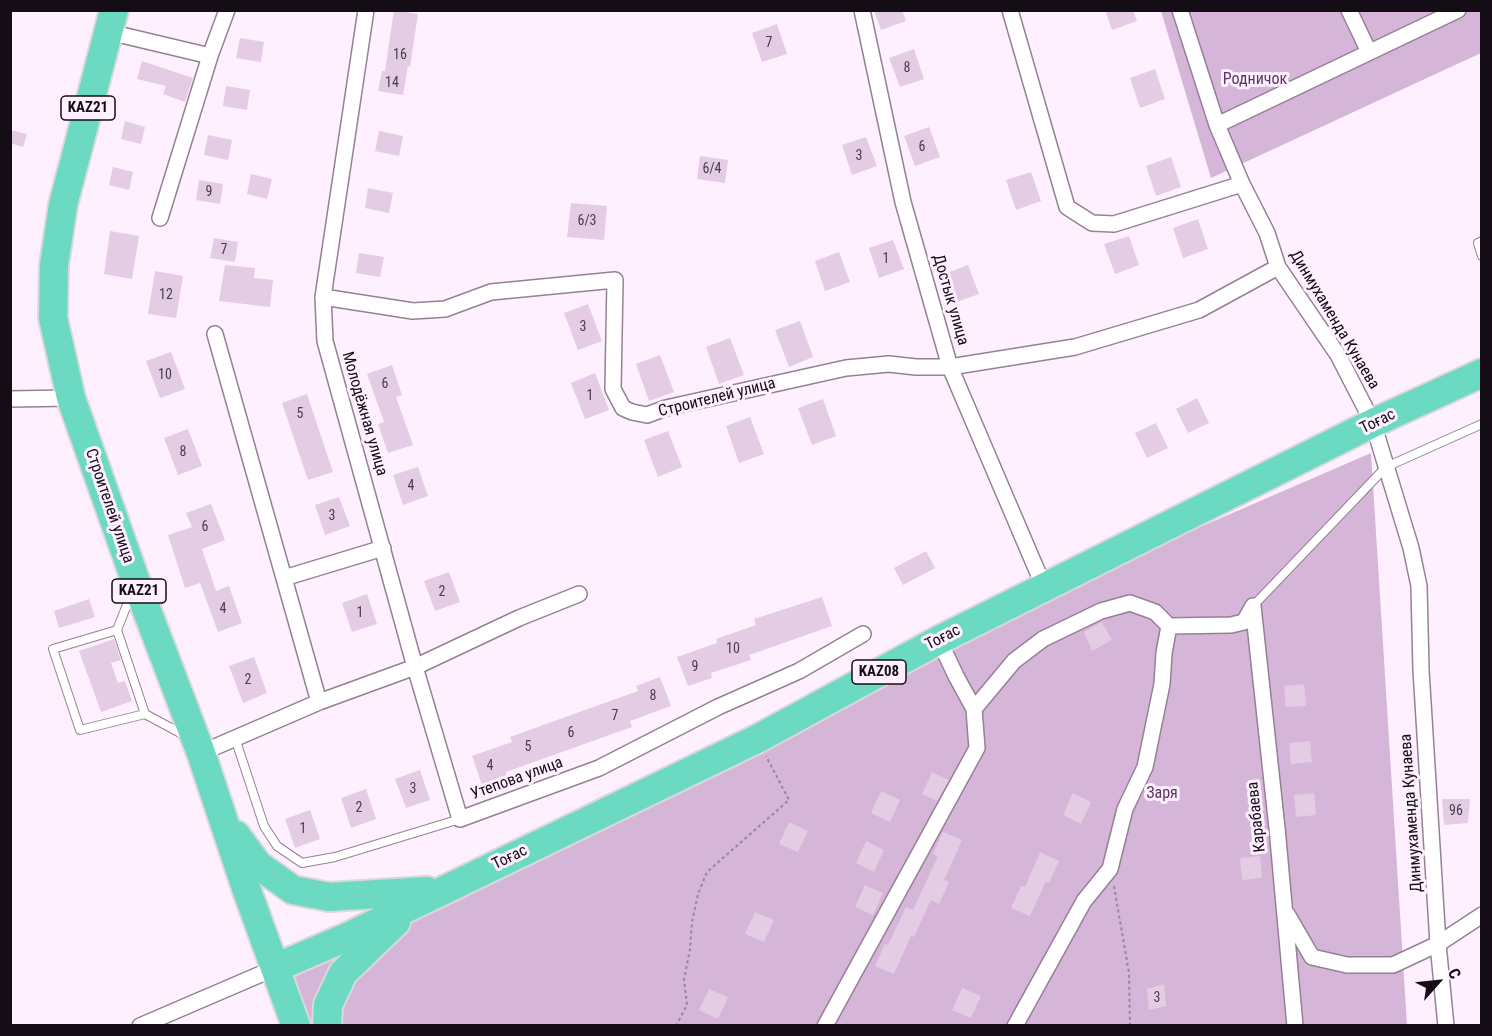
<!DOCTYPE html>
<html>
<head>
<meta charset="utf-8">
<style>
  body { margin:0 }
  #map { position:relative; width:1492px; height:1036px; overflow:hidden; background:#fef0ff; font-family:"Roboto Condensed",sans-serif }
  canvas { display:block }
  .frame { position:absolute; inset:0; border:12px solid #140d15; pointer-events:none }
  .north { position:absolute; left:1408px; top:952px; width:60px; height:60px; -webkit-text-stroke:4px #fef0ff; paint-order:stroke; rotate:63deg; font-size:16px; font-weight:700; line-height:24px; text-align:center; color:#140d15 }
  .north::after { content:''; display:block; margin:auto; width:21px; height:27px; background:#140d15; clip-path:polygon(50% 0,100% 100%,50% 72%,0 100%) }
</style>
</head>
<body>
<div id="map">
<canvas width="1492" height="1036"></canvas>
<div class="frame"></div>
<div class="north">С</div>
</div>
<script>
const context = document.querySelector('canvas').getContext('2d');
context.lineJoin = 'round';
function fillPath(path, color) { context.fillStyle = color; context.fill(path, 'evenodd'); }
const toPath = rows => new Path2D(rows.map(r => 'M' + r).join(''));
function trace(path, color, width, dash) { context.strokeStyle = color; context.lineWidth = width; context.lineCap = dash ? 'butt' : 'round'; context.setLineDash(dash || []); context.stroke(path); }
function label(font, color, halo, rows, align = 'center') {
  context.font = font + ' "Roboto Condensed",sans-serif'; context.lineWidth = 6; context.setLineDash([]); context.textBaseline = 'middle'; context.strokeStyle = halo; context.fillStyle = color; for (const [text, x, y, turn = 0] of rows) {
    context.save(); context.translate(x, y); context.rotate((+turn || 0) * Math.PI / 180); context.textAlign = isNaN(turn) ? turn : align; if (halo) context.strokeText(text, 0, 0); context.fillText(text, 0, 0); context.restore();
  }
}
fillPath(toPath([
  [1161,11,1481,11,1481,53,1211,178],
  [1371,453,1407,1025,294,1025,275,968,939,640]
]), '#d6b6d8');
fillPath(toPath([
  [394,10,418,14,410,67,408,66,403,95,378,91,382,71,385,71],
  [874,10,902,10,906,21,881,30],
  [1105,10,1133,10,1137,21,1112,30],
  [777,24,787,54,762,62,752,33],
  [240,38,264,42,261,62,236,58],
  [914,49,924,79,900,87,889,58],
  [142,61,193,78,185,102,163,94,166,86,137,79],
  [1155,69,1165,99,1140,108,1130,78],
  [226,86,250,90,247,110,223,106],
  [125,121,145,127,141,144,121,139],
  [929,127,940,157,915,166,904,136],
  [10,130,27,134,23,147,10,143],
  [379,131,403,136,399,156,375,151],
  [208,135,232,140,228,160,204,155],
  [866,137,877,166,852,175,842,145],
  [700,156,728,160,725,183,697,179],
  [1171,157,1181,187,1156,196,1146,166],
  [113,167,133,172,129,190,109,185],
  [1031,172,1041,201,1016,210,1006,180],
  [251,174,272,179,267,199,247,194],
  [199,180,223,184,220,204,196,200],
  [368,188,393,193,389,213,365,208],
  [571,203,607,206,604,240,567,237],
  [1198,219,1208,249,1183,258,1173,228],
  [110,231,139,236,132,279,104,274],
  [1129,236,1139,265,1115,274,1104,244],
  [214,238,238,242,235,262,210,258],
  [893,240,904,269,879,278,869,248],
  [839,252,850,282,825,291,815,261],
  [359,253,384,257,380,277,356,273],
  [225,265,255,268,254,278,273,280,270,307,219,301],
  [968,265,979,294,954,303,944,274],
  [155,271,183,276,176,318,148,314],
  [588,304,602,341,578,350,564,313],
  [800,321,813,357,789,367,775,330],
  [730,338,744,375,719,384,706,347],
  [171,352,185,389,160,398,146,361],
  [660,355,674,392,649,401,636,364],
  [392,365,402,395,396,397,413,445,388,453,378,424,384,422,367,374],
  [595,373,609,410,585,419,571,383],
  [307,394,333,472,308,480,282,403],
  [1197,398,1209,423,1188,433,1176,409],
  [823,399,836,436,812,445,798,408],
  [750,417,764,454,739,463,726,426],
  [1156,423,1168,448,1147,458,1135,433],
  [188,429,202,466,178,475,164,438],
  [668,431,682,467,658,477,644,440],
  [418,467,428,496,403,505,393,475],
  [339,497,350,526,325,535,315,505],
  [211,504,225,540,202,549,216,591,229,586,242,623,218,632,200,583,185,588,168,535,192,527,186,513],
  [926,551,935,568,903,585,894,568],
  [449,572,460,602,435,611,424,581],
  [367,594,377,624,352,632,342,603],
  [822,597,832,626,749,655,751,660,711,673,712,678,688,686,677,657,717,643,716,639,756,625,754,619],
  [89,599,95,617,59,628,54,611],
  [1102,622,1112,640,1092,651,1084,632],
  [114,639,121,660,111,663,118,683,125,681,132,701,101,712,79,651],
  [254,657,267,693,243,703,229,666],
  [660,677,671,706,630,721,632,727,506,772,507,777,482,785,472,756,512,742,510,737,638,691,636,686],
  [1304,684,1306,706,1286,707,1284,686],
  [1310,741,1312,762,1291,764,1289,743],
  [420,770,430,800,406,808,395,779],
  [932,772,949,780,937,801,922,794],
  [366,789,376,819,351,828,341,798],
  [881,791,900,800,890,822,871,813],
  [1073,793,1091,802,1081,824,1063,815],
  [1314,793,1316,815,1296,817,1294,795],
  [1442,799,1470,799,1468,823,1444,825],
  [310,810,320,839,295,848,285,819],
  [789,822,808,831,798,852,779,844],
  [943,832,962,840,944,880,949,882,939,904,931,900,914,937,911,936,894,974,875,966,885,944,888,945,906,907,913,910,938,856,933,854],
  [866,841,884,850,874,872,856,863],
  [1040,852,1059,861,1049,883,1046,881,1030,916,1011,908,1021,886,1025,887],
  [1260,856,1262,878,1242,880,1240,858],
  [865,885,883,893,873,915,855,907],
  [755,912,774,920,764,942,745,934],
  [1164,984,1166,1006,1149,1010,1147,989],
  [962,988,981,996,971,1018,952,1010],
  [709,989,728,997,718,1019,699,1010]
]), '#e3cce4');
const lane = toPath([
  [1482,241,1478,243,1482,256],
  [132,592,117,630,145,714,184,735],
  [1253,606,1386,467,1482,424],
  [117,630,53,649,80,730,145,714],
  [235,738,264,826,277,846,302,863,335,857,460,819]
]);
const street = toPath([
  [366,10,323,297,325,341,415,667,460,819,599,768,718,707,799,671,863,634],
  [862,10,903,202,950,367,1044,587],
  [1010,10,1067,207,1092,223,1114,224,1242,184],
  [1180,10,1217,125,1242,184,1267,233,1278,267,1338,355,1373,423,1411,548,1419,586,1421,670,1438,944,1446,1026],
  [1349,10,1369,52],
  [109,32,210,56],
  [1217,125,1458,10],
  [160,218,210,56,227,10],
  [323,297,413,311,445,309,491,292,615,280,613,389,623,408,632,412,647,415,666,408,846,368,889,364,916,367,950,367,1075,347,1199,310,1278,267],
  [215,334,319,702],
  [10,399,71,398],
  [284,578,383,548],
  [1253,606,1277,828,1295,1026],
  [974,709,1014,661,1043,639,1101,611,1130,603,1155,612,1169,626],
  [201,753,319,702,415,667,519,618,579,594],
  [1287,914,1312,957,1347,965,1393,965,1438,944,1482,915],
  [140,1026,275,968],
  [825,1026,977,748,974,709,956,676,939,640],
  [1015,1026,1084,901,1110,869,1125,809,1145,767,1162,684,1164,653,1169,626,1231,625,1244,622,1253,606]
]);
const highway = toPath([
  [114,10,63,205,54,265,53,318,71,398,136,582,201,753,246,888,296,1026],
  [236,835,258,865,293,890,329,897,427,891],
  [275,968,347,937,757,739,939,640,1373,423,1482,373],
  [327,1026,328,1005,343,973,396,922]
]);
trace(lane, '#958096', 10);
trace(street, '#958096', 18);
trace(highway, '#d9d8da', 32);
trace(toPath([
  [1114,886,1129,973,1130,1026],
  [676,1026,687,1005,684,980,690,949,692,922,698,894,707,872,789,800,766,756]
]), '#938894', 2, [3, 3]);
trace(lane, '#fff', 8);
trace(street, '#fff', 15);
trace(highway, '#6cd9c2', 28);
label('14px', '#483d49', null, [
  ["7",769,43],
  ["16",400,55],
  ["8",907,68],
  ["14",392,83],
  ["6",922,147],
  ["3",859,156],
  ["6/4",712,169],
  ["9",209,192],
  ["6/3",587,221],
  ["7",224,250],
  ["1",886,259],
  ["12",166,295],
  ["3",583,327],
  ["10",165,375],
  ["6",385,384],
  ["1",590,396],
  ["5",300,414],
  ["8",183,452],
  ["4",411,486],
  ["3",332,516],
  ["6",205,527],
  ["2",442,592],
  ["4",223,609],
  ["1",360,613],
  ["10",733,649],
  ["9",695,667],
  ["2",248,680],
  ["8",653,696],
  ["7",615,716],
  ["6",571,733],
  ["5",528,747],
  ["4",490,766],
  ["3",413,789],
  ["2",359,808],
  ["96",1456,811],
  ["1",303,829],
  ["3",1157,998]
]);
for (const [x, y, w] of [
  [88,108,54],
  [139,591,54],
  [879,672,54]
]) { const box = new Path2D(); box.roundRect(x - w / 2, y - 12, w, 24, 4.5); context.fillStyle = '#fef0ff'; context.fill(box); trace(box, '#140d15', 1.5); }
label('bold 15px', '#140d15', null, [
  ["KAZ21",88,108],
  ["KAZ21",139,591],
  ["KAZ08",879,672]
]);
label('16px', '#613265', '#fef0ff', [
  ["Родничок",1255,80],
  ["Заря",1162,794]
]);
label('16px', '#140d15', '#fef0ff', [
  ["Достык улица",950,300,74],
  ["Динмухаменда Кунаева",1334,320,59],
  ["Строителей улица",717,398,-14],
  ["Молодёжная улица",364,414,74],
  ["Тоғас",1378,422,-26],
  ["Строителей улица",109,506,71],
  ["Тоғас",943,638,-27],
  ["Утепова улица",517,779,-20],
  ["Динмухаменда Кунаева",1412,813,-94],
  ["Карабаева",1257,817,-96],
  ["Тоғас",510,858,-26]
]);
</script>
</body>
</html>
